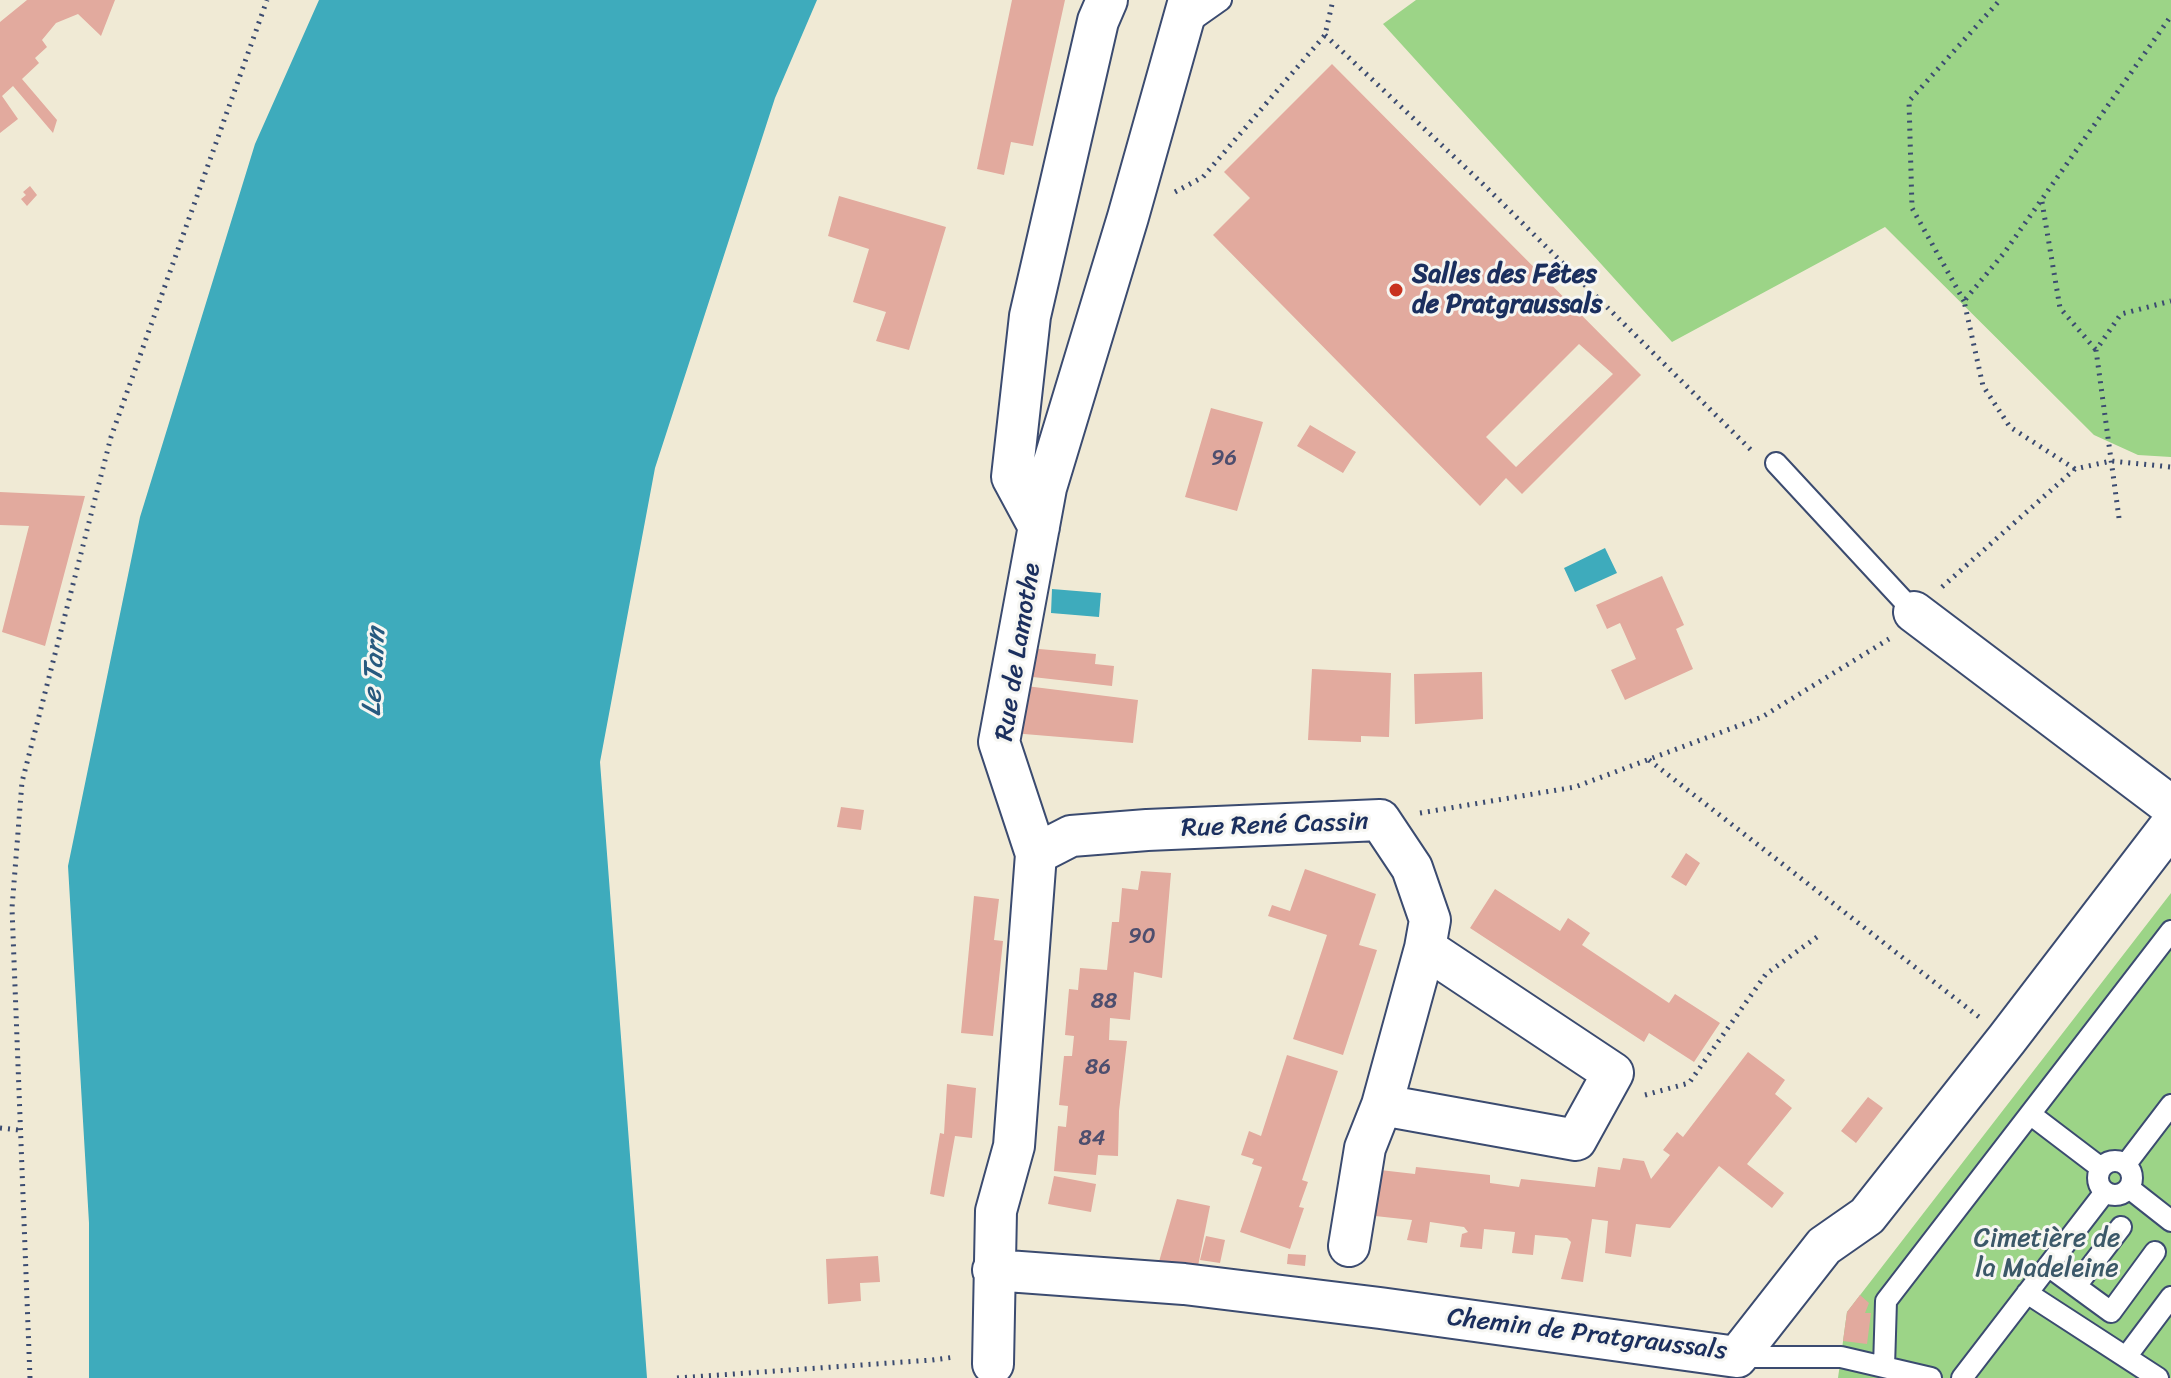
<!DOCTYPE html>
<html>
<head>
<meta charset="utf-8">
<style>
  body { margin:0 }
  canvas { display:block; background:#f0ead5 }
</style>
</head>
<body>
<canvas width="2171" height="1378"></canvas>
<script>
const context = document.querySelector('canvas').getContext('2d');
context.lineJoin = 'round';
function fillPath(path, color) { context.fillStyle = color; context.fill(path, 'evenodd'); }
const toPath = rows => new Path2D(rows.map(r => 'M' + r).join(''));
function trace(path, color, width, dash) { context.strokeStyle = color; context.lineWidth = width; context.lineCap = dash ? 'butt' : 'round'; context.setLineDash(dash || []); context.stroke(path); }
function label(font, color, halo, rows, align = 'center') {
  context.font = font + ' Sriracha,sans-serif'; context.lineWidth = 6; context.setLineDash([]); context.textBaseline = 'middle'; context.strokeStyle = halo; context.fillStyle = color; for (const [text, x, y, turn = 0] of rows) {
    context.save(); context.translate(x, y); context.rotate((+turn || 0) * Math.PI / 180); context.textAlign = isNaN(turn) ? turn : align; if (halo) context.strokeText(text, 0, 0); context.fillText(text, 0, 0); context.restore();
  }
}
fillPath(toPath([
  [1416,0,2171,0,2171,457,2138,455,2094,435,1885,227,1672,342,1383,24],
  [2171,893,2171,1378,1838,1378,1847,1312]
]), '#9cd487');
fillPath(toPath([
  [319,0,817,0,775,98,655,468,600,762,647,1378,89,1378,89,1223,68,866,140,517,255,144],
  [1605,548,1617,573,1575,592,1564,568],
  [1052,589,1101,593,1099,617,1051,613]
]), '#3eabbc');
fillPath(toPath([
  [27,0,115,0,101,36,78,14,56,23,42,40,47,47,35,58,39,63,22,79,57,120,53,133,13,86,2,96,18,119,0,133,0,22],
  [1012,0,1065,0,1033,146,1011,142,1004,175,977,169],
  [1332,64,1641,375,1522,494,1506,478,1480,506,1213,235,1250,198,1224,172],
  [1579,344,1613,374,1516,467,1486,437],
  [30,186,37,195,27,206,21,199,26,195,23,192],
  [839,196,946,227,909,350,876,341,886,312,853,302,869,249,828,236],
  [1211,408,1263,422,1237,511,1185,497],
  [1310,425,1356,452,1343,473,1297,446],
  [0,492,85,496,45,646,2,632,29,526,0,525],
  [1662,576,1684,625,1676,629,1693,669,1625,700,1611,670,1636,659,1620,623,1607,629,1596,605],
  [1028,648,1096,654,1095,664,1114,666,1112,686,1024,676],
  [1312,669,1391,673,1389,737,1361,736,1361,742,1308,740],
  [1482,672,1483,719,1415,724,1414,674],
  [1018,685,1138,700,1133,743,1012,733],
  [841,807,864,810,861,830,837,827],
  [1686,853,1700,863,1686,886,1671,877],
  [1305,869,1376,894,1359,945,1377,950,1343,1055,1293,1039,1327,935,1268,916,1272,905,1290,911],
  [1141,871,1171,873,1162,978,1134,972,1130,1020,1110,1018,1109,1040,1127,1041,1119,1111,1118,1156,1098,1155,1096,1175,1054,1171,1058,1126,1066,1127,1068,1106,1059,1105,1064,1056,1072,1056,1074,1036,1065,1035,1069,989,1078,990,1080,968,1107,970,1112,922,1119,922,1122,888,1138,890],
  [1495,889,1560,931,1568,918,1590,933,1582,945,1669,1003,1675,994,1720,1023,1694,1062,1649,1033,1644,1042,1470,928],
  [974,896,999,899,994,940,1003,941,993,1036,961,1033],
  [1748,1052,1785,1080,1775,1094,1792,1108,1747,1164,1784,1193,1772,1208,1719,1166,1670,1228,1636,1224,1631,1257,1605,1253,1608,1221,1592,1219,1583,1282,1561,1279,1571,1242,1567,1238,1535,1235,1533,1255,1512,1253,1515,1232,1484,1229,1482,1249,1460,1247,1462,1234,1468,1232,1464,1227,1430,1222,1427,1243,1407,1240,1412,1220,1375,1216,1380,1170,1415,1174,1416,1167,1490,1175,1490,1183,1519,1187,1521,1179,1595,1187,1598,1167,1620,1170,1623,1158,1644,1161,1651,1179,1670,1155,1663,1150,1677,1132,1683,1137],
  [1287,1055,1338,1071,1302,1180,1308,1182,1299,1207,1304,1208,1290,1249,1240,1232,1262,1167,1252,1164,1254,1159,1241,1155,1249,1131,1261,1136],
  [947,1084,976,1088,972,1138,955,1136,944,1197,930,1194,940,1133,944,1134],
  [1868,1097,1883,1108,1856,1143,1841,1131],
  [1054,1176,1096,1184,1091,1212,1048,1204],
  [1177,1199,1210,1206,1197,1271,1158,1265],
  [1206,1236,1225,1240,1220,1263,1200,1260],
  [1288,1254,1306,1255,1305,1266,1287,1264],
  [878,1256,880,1282,860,1283,861,1301,828,1304,826,1259],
  [1860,1295,1869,1303,1865,1313,1871,1313,1867,1344,1843,1341,1847,1312]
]), '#e2aa9e');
const lane = toPath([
  [1187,24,1221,0],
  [1776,463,1914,612],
  [2030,1114,2101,1168],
  '2098 1178a17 17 0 1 1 34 0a17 17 0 1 1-34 0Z',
  [2126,1164,2171,1105],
  [2129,1188,2171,1221],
  [2048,1266,2111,1312,2155,1252],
  [2076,1286,2121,1227],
  [2027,1293,2158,1378],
  [1737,1357,1841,1357,1931,1378],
  [2126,1357,2171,1297],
  [1884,1367,1886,1301,2171,931],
  [1962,1378,2105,1192]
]);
const street = toPath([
  [1039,527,1012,477,1030,316,1098,21,1107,0],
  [1914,612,2171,806],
  [1036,854,1071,836,1147,830,1380,820,1412,868,1430,920,1425,948,1382,1105,1365,1148,1349,1246],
  [1382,1105,1576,1140,1613,1073,1425,948],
  [993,1270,1184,1284,1380,1308,1737,1357,1824,1246,1867,1216,2007,1039,2171,825],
  [993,1364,996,1211,1014,1146,1036,854,999,742,1046,488,1128,217,1189,0]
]);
trace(lane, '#3b4b70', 24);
trace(street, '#3b4b70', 44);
trace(toPath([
  [1325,35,1485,186,1751,450],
  [1175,192,1203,177,1325,35,1333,0],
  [2042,202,2060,308,2096,350],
  [1964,301,1912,208,1909,101,2000,0],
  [2075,469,2010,427,1983,386,1964,301,2004,253,2171,16],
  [2119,518,2096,350,2121,314,2171,301],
  [1942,587,2075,469,2111,461,2171,467],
  [1649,760,1979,1017],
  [1420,813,1575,787,1762,717,1889,639],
  [1645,1095,1689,1083,1766,974,1821,934],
  [0,1128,19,1130],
  [30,1378,12,908,22,782,111,437,267,0],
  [677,1378,932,1360,955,1357]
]), '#3b4b70', 5, [2, 6]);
trace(lane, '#fff', 20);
trace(street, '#fff', 40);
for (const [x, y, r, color] of [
  [1396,290,8,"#c8321e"]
]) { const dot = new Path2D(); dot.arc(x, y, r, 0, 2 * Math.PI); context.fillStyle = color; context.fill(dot); trace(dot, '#f6f6f2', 3); }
label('22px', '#4d4e6e', null, [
  ["96",1224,459],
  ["90",1142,937],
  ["88",1104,1002],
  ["86",1098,1068],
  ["84",1092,1139]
]);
label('bold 26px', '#1b2f5e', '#f6f6f2', [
  ["Salles des Fêtes",1412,275],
  ["de Pratgraussals",1412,305]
], 'left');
label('26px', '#1b2f5e', '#f6f6f2', [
  ["Rue de Lamothe",1019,652,-81],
  ["Rue René Cassin",1275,826,-2],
  ["Chemin de Pratgraussals",1587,1335,7]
]);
label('26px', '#3b5868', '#f6f6f2', [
  ["Cimetière de",2047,1239],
  ["la Madeleine",2047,1269]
]);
label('italic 28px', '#275a7f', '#f6f6f2', [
  ["Le Tarn",375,672,-87]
]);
</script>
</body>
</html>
